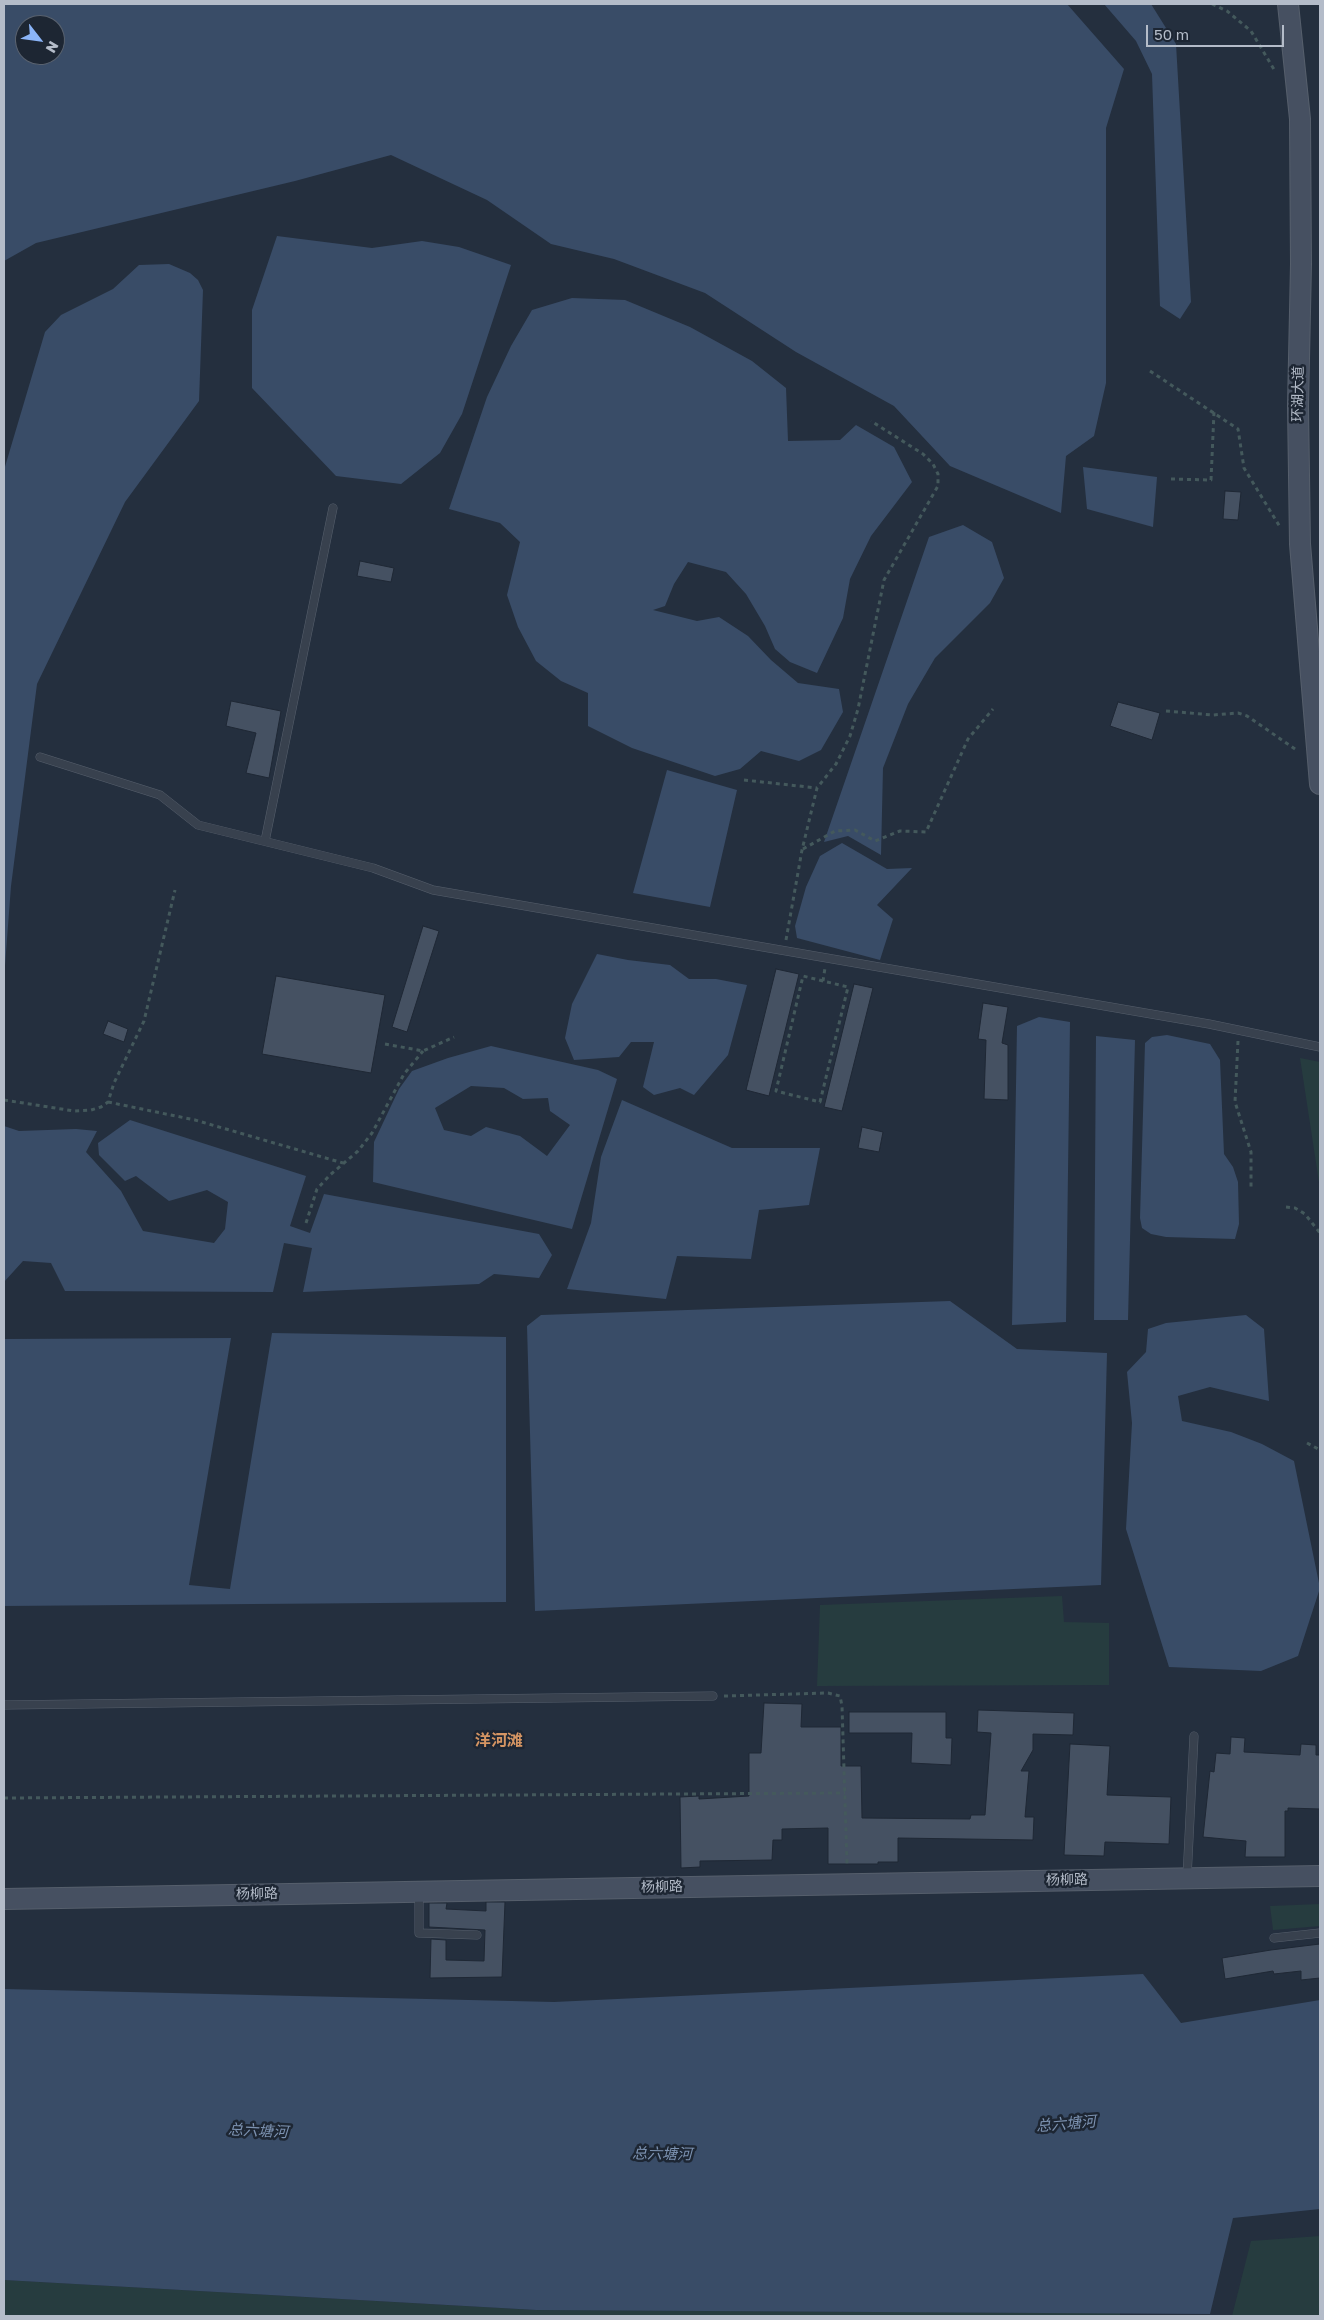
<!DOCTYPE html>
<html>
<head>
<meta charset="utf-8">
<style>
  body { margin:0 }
  #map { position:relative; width:1324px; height:2320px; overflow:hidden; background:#242f3e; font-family:"Golos Text",sans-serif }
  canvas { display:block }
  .frame { position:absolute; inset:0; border:5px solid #b4bcc9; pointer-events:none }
  .north { position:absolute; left:15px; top:15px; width:50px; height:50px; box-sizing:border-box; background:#1d2633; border:1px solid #59626f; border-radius:50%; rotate:120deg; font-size:14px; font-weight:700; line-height:20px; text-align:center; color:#b4bcc9 }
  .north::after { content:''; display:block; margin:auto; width:18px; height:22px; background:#8ab4f8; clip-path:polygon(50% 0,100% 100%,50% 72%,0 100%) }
  .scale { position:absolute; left:1146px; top:25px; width:138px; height:22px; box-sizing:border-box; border:2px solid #b4bcc9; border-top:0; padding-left:6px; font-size:15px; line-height:18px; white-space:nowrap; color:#b4bcc9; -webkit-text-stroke:4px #1d2633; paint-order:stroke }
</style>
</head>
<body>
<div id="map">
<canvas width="1324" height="2320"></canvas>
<div class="frame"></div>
<div class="north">N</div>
<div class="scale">50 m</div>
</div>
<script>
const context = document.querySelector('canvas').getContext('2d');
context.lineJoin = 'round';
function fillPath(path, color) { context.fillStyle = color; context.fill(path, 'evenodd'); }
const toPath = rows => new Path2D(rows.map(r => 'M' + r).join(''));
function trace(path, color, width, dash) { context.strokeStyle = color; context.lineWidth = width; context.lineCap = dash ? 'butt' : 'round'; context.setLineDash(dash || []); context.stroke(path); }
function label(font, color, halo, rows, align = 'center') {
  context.font = font + ' "Golos Text","Noto Sans SC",sans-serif'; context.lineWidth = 5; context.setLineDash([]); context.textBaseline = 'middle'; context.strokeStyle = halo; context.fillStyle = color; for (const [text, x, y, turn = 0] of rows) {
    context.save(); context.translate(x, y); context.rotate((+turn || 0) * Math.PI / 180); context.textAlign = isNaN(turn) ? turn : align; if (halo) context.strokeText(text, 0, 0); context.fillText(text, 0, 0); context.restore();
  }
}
fillPath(toPath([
  [1300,1058,1320,1062,1320,1189],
  [1062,1596,1064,1622,1109,1623,1109,1685,817,1686,820,1605],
  [1320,1904,1320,1926,1273,1930,1270,1906],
  [1320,2236,1320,2316,1232,2316,1251,2241],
  [4,2280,536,2310,1120,2313,1120,2316,4,2316]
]), '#263c3f');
fillPath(toPath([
  [4,4,1067,4,1124,69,1106,128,1106,383,1094,436,1066,456,1061,513,950,466,894,406,796,352,705,293,614,259,551,244,487,200,391,155,295,181,36,243,4,261],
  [25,25,55,25,55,55,25,55],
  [1104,4,1151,4,1176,44,1191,302,1180,319,1160,306,1152,74,1136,41],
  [277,236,372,248,422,241,459,247,511,265,462,414,440,453,401,484,336,476,252,388,252,310],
  [169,264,190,273,198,280,203,290,199,401,125,502,37,684,11,886,4,979,4,470,45,332,61,315,113,289,139,265],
  [572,298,625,300,690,327,752,361,786,388,788,441,840,440,856,425,894,447,912,482,871,536,850,579,843,618,817,673,790,662,775,649,765,626,746,594,726,572,688,562,674,584,665,606,653,610,697,621,719,617,748,636,771,660,798,683,839,689,843,712,821,750,799,761,761,751,740,769,715,776,632,748,588,726,588,693,561,681,536,661,518,627,507,595,520,542,500,523,449,509,487,397,511,346,532,310],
  [1083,467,1157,477,1153,527,1087,509],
  [963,525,992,542,1004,578,990,603,935,658,908,704,883,768,881,855,848,836,824,842,929,537],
  [667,770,737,790,710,907,633,893],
  [842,843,887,869,912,868,877,905,893,919,880,960,797,938,795,926,806,887,820,856],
  [597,954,628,960,670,965,689,979,716,979,747,985,728,1055,694,1095,680,1088,654,1095,643,1087,654,1042,631,1042,619,1057,574,1060,565,1038,572,1004],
  [1039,1017,1070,1022,1066,1322,1012,1325,1017,1026],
  [1167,1035,1210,1044,1220,1060,1224,1154,1233,1167,1238,1182,1239,1224,1235,1239,1166,1237,1151,1234,1142,1228,1140,1218,1145,1043,1152,1037],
  [1096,1036,1135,1040,1128,1320,1094,1320],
  [491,1046,598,1070,617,1079,572,1229,373,1182,374,1142,399,1089,412,1071,448,1058],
  [471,1086,504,1088,523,1099,548,1098,550,1111,570,1125,547,1156,520,1136,486,1127,471,1136,444,1130,435,1108],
  [622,1100,732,1148,820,1148,809,1205,759,1210,751,1259,677,1256,666,1299,567,1289,591,1223,601,1157],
  [130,1120,306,1176,290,1226,310,1233,324,1194,539,1234,552,1255,539,1278,494,1274,479,1284,303,1292,312,1248,284,1243,273,1292,65,1291,51,1263,23,1261,4,1282,4,1126,19,1131,76,1129,97,1131,86,1152,121,1191,143,1231,214,1243,225,1229,228,1202,207,1190,169,1201,136,1176,125,1181,99,1155,98,1143],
  [950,1301,1017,1349,1107,1353,1101,1585,535,1611,527,1326,541,1315],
  [1246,1315,1264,1329,1269,1401,1210,1387,1178,1396,1182,1421,1231,1432,1262,1444,1294,1461,1320,1588,1298,1656,1261,1671,1169,1667,1126,1529,1132,1423,1127,1372,1146,1352,1148,1329,1166,1323],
  [272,1333,506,1337,506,1602,4,1606,4,1339,231,1338,189,1585,230,1589],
  [1143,1974,1181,2023,1320,2000,1320,2209,1233,2218,1210,2314,536,2310,4,2280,4,1989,554,2002]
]), '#394c67');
const building = toPath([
  [1225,491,1241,492,1238,520,1223,519,1225,491],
  [360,561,394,568,391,582,357,576,360,561],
  [231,701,281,711,269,778,246,773,256,733,226,726,231,701],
  [1118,702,1160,713,1152,740,1110,726,1118,702],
  [423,926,439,931,407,1032,392,1027,423,926],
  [776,969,799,974,769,1096,746,1090,776,969],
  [276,976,385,995,371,1073,262,1054,276,976],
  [854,984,873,988,842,1111,824,1107,854,984],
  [983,1003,1008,1007,1002,1043,1008,1045,1008,1100,984,1099,986,1040,978,1039,983,1003],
  [108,1021,128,1029,124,1042,103,1034,108,1021],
  [862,1127,883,1132,879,1152,858,1148,862,1127],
  [764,1703,802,1704,801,1727,841,1727,841,1766,861,1766,862,1818,970,1819,971,1815,985,1815,991,1733,977,1732,978,1710,1074,1713,1073,1735,1033,1734,1033,1750,1021,1771,1029,1771,1025,1817,1034,1817,1033,1840,898,1838,898,1862,878,1862,878,1864,828,1864,828,1828,782,1829,782,1840,773,1840,772,1860,700,1861,700,1867,681,1868,680,1797,699,1796,699,1799,749,1796,749,1753,761,1753,764,1703],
  [849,1712,946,1712,946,1738,952,1738,951,1765,911,1763,912,1733,849,1733,849,1712],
  [1231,1737,1245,1738,1244,1752,1300,1755,1301,1744,1316,1745,1316,1755,1320,1755,1320,1809,1288,1808,1288,1811,1285,1811,1285,1857,1245,1857,1246,1841,1203,1837,1210,1771,1214,1772,1216,1753,1230,1754,1231,1737],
  [1070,1744,1110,1746,1107,1795,1171,1797,1169,1844,1105,1842,1104,1856,1064,1855,1070,1744],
  [486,1902,505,1902,502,1977,430,1978,431,1939,446,1940,446,1960,484,1961,485,1930,429,1927,429,1903,447,1903,446,1909,486,1911,486,1902],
  [1320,1944,1320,1978,1301,1980,1301,1971,1274,1974,1273,1971,1225,1979,1222,1958,1271,1950,1320,1944]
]);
fillPath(building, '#455162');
trace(building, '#1f2835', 1);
const lane = toPath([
  [40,757,160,795,198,825,373,868,433,890,1209,1024,1320,1047],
  [265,841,333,508],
  [4,1705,713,1696],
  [1187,1878,1194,1736],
  [419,1894,419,1933,477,1935],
  [1274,1938,1320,1933]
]);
const secondary = toPath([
  [1288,4,1300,119,1301,264,1298,406,1300,544,1320,784],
  [4,1899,1320,1876]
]);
trace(lane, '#565f6c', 9);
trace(secondary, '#565f6c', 22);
trace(toPath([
  [1212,4,1227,11,1251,31,1275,71],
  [1150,371,1238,429,1244,468,1280,527],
  [1171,479,1211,480,1214,412],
  [1166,711,1213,715,1238,713,1247,716,1298,751],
  [744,780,817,788],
  [803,849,835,831,855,830,875,841,900,831,926,832,968,739,993,709],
  [786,940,802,850,817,788,836,764,850,736,858,709,884,580,938,486,938,474,933,464,923,454,871,421],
  [823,981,803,976,776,1091,820,1102,848,987,823,981,825,968],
  [1238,1041,1235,1102,1251,1152,1251,1189],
  [385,1044,423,1051,454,1037],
  [4,1100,74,1111,91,1110,101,1107,108,1102,114,1083,144,1021,175,890],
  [108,1102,195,1120,343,1163],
  [1286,1207,1295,1208,1305,1214,1320,1233],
  [306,1223,317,1189,330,1175,358,1151,372,1133,404,1074,423,1051],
  [1307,1443,1320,1450],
  [724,1696,828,1693,840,1696,842,1706,847,1865],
  [4,1798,845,1793]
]), '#44595c', 3, [4, 4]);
trace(lane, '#38414e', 8);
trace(secondary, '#465061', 20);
label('14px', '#b4bcc9', '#1d2633', [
  ["环湖大道",1298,394,-89],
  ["杨柳路",1067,1880,-1],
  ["杨柳路",662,1887,-1],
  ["杨柳路",257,1894,-1]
]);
label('italic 15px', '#7c92b1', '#1d2633', [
  ["总六塘河",1066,2124,-5],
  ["总六塘河",258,2131,3],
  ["总六塘河",662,2154,1]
]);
label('bold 16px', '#d59563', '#1d2633', [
  ["洋河滩",499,1741]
]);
</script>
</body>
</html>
